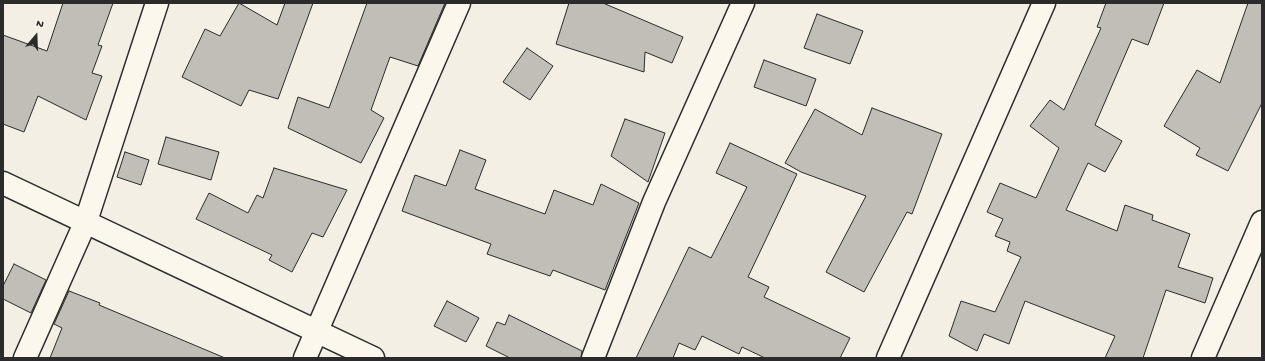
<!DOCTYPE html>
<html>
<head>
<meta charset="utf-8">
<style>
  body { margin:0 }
  #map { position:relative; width:1265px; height:361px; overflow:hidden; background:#f3efe4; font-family:"Gochi Hand",sans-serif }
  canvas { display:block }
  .frame { position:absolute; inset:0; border:4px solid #2b2b2b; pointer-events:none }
  .north { position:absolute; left:16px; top:16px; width:40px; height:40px; -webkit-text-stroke:3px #fbf7ec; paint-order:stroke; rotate:19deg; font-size:11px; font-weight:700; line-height:16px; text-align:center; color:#2b2b2b }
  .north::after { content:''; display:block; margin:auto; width:14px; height:18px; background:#2b2b2b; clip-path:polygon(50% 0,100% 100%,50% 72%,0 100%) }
</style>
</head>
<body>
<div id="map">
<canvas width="1265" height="361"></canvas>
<div class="frame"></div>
<div class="north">N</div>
</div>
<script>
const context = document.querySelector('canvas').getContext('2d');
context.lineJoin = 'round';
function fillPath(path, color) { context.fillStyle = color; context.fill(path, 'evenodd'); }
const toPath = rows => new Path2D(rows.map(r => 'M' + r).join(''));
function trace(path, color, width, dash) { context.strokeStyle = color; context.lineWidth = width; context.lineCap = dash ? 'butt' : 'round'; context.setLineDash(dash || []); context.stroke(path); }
const building = toPath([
  [63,3,113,3,98,45,102,46,92,73,102,76,86,120,38,96,24,132,3,124,3,35,47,51,63,3],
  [239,3,277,25,285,3,313,3,278,99,249,90,241,106,182,77,205,29,220,36,239,3],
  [367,3,445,3,418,66,390,57,371,110,384,118,361,163,288,128,298,97,329,108,367,3],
  [569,3,603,3,683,37,672,63,645,52,644,72,556,44,569,3],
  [1106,3,1164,3,1148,45,1132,39,1095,125,1122,141,1105,172,1088,163,1066,210,1117,231,1125,205,1153,215,1152,220,1190,234,1178,267,1213,278,1205,303,1166,290,1143,358,1105,358,1115,336,1025,301,1009,344,984,334,977,351,949,336,961,301,995,312,1021,257,1007,251,1010,242,995,236,1003,219,987,212,1000,183,1036,198,1059,148,1030,126,1050,100,1064,110,1101,28,1097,27,1106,3],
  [1248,3,1262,3,1262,103,1228,171,1196,155,1200,148,1164,126,1197,70,1220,83,1248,3],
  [817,14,863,31,850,64,804,48,817,14],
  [527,48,553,66,530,100,503,82,527,48],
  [764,60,816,79,806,106,754,87,764,60],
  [872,108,942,134,912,214,907,212,864,292,826,272,866,196,801,172,785,163,815,109,862,135,872,108],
  [625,119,665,133,648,182,611,156,625,119],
  [166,137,219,152,211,180,158,164,166,137],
  [730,143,797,174,748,277,769,287,764,297,850,338,840,358,765,358,742,347,739,354,702,336,695,350,679,343,673,358,636,358,689,247,711,258,747,187,716,173,730,143],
  [460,150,486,160,475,189,545,214,554,190,593,205,601,184,639,203,605,290,553,270,550,276,487,254,491,244,402,211,415,175,446,186,460,150],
  [125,152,149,160,141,185,117,177,125,152],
  [274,168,347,190,323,237,312,233,292,272,269,260,272,255,196,219,209,193,248,213,257,195,263,198,274,168],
  [14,264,46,280,31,313,3,299,3,286,14,264],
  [69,291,100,303,99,305,225,358,50,358,62,328,54,324,69,291],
  [447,301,479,318,466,342,434,326,447,301],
  [509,315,582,351,581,358,510,358,486,346,497,322,505,325,509,315]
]);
fillPath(building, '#c0beb6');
trace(building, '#2b2b2b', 1);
const street = toPath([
  [25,358,86,221,157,3],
  [305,358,459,3],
  [593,358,654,202,743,3],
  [888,358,1044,3],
  [1203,358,1262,222]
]);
const secondary = toPath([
  [3,183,373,358]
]);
trace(street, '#2b2b2b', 25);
trace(secondary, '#2b2b2b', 25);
trace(street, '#fbf7ec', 22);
trace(secondary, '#fbf7ec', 22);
</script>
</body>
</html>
